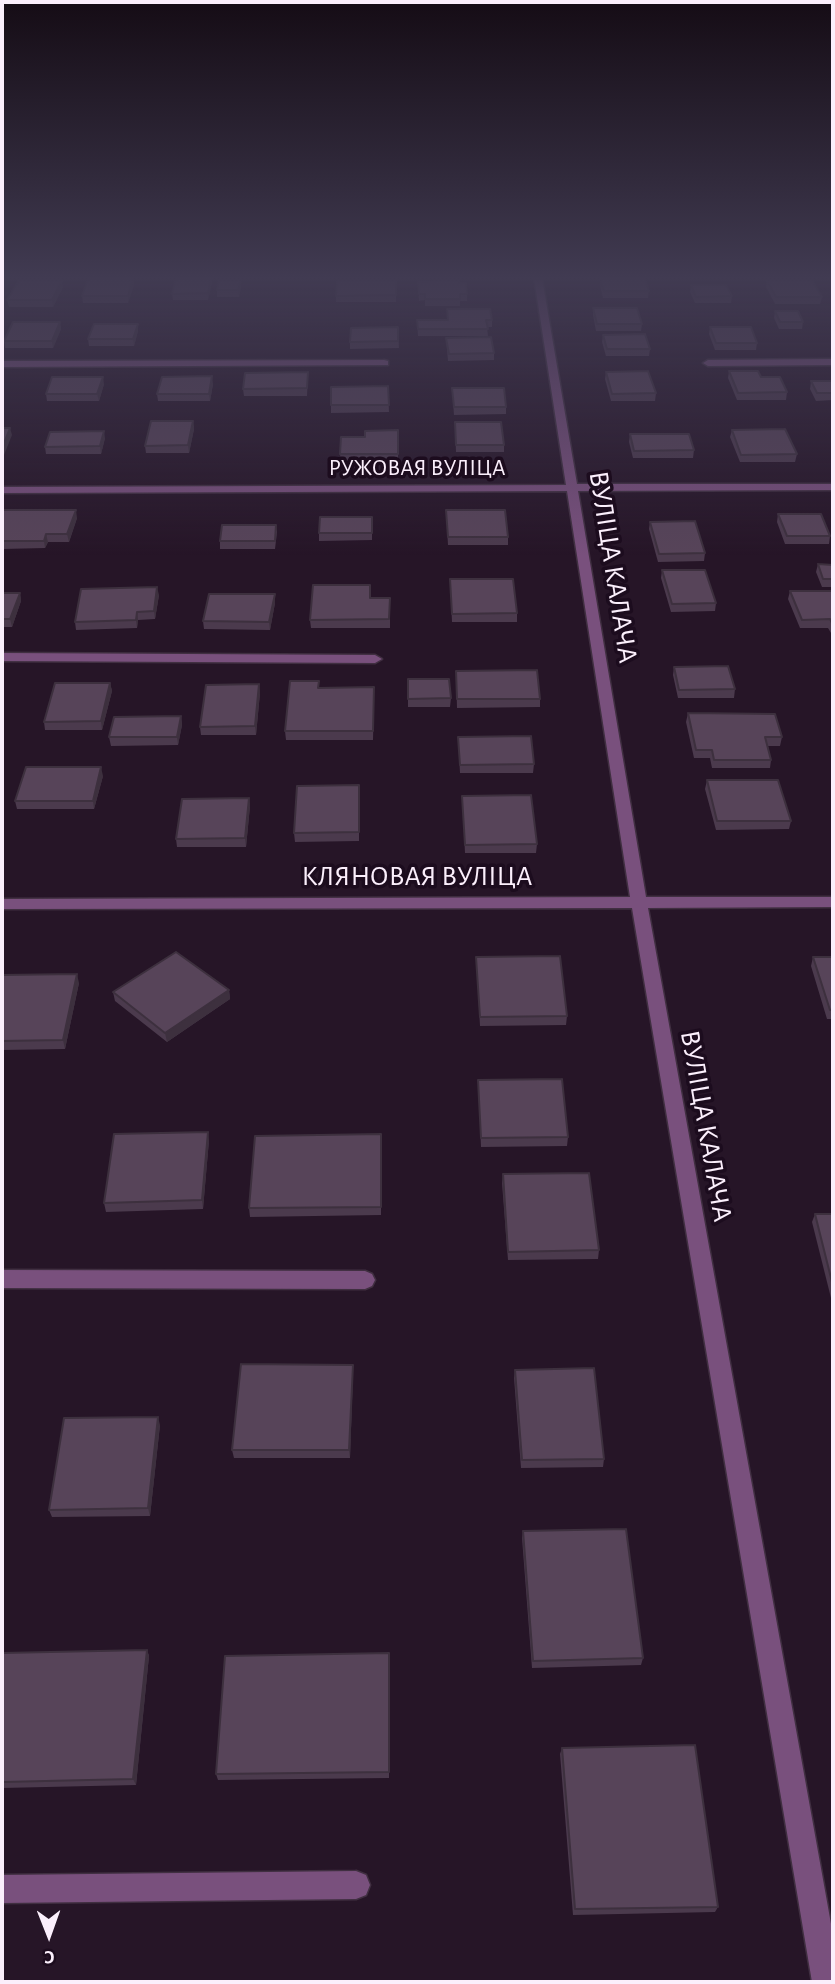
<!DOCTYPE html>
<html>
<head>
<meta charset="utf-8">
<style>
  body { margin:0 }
  #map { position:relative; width:835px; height:1984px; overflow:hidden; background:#261527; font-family:"Alegreya Sans",sans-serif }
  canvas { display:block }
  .frame { position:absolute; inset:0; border:4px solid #fbeffc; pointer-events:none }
  .north { position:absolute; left:14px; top:1900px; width:70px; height:70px; -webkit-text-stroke:5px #1c0c1e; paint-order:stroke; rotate:179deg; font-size:19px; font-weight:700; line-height:28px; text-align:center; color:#fbeffc }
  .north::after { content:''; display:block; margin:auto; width:24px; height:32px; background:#fbeffc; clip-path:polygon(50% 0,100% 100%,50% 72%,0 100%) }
</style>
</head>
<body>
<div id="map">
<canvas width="835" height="1984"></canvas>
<div class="frame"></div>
<div class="north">С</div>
</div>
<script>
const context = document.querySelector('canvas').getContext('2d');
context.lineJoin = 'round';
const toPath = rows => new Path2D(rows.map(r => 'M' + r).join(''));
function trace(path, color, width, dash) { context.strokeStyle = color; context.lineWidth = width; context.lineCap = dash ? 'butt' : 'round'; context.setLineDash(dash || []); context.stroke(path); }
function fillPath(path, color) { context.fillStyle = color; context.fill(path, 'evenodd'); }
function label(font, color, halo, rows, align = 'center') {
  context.font = font + ' "Alegreya Sans",sans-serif'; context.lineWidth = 7; context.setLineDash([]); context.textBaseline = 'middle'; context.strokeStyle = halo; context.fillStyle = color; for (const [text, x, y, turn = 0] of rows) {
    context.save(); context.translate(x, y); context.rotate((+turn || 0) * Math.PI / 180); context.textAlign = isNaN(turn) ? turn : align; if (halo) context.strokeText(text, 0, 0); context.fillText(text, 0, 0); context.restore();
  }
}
const minor = toPath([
  [534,278,542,278,577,484,833,484,833,490,578,491,646,897,833,897,833,907,648,908,833,1935,833,1982,812,1982,632,908,2,909,2,899,630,897,567,491,2,493,2,487,566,485,534,278],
  [833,359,833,365,708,366,703,363,708,360,833,359],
  [384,360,388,361,388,365,2,367,2,361,384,360],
  [2,653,375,655,382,659,375,663,2,661,2,653],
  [2,1270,365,1271,372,1274,375,1280,372,1286,365,1289,2,1288,2,1270],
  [356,1871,366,1875,370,1885,366,1895,356,1899,2,1903,2,1875,356,1871]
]);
trace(minor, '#402f41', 3);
fillPath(minor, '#79507d');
fillPath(toPath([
  [133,278,134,285,128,303,83,303,82,296],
  [211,278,212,283,208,300,173,300,172,294],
  [600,279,649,291,648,298,603,298,600,286],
  [241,280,241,287,239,297,217,297,217,290],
  [396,280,396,302,336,302,336,296],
  [767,280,822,297,820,304,775,304,766,287],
  [418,282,459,283,467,294,467,301,460,301,460,306,425,306,425,300,419,301],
  [691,285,732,296,731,303,695,303,690,292],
  [63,287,53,307,9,307,7,300],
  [593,308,642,324,641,331,596,331,593,315],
  [447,309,492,320,492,327,487,327,488,336,418,336,417,320,447,320],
  [775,311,803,322,802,329,779,329,774,318],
  [60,322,61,329,53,348,5,348,4,341],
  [398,327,399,348,350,349,350,342],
  [710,327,757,343,756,350,715,350,709,334],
  [138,331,134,346,89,346,88,339],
  [603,335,650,349,649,356,606,356,602,342],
  [446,338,494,353,494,360,448,361],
  [729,371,761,377,787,392,786,400,737,400,728,378],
  [308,372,307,396,244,396,243,389],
  [606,372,656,393,655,401,611,401,605,379],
  [811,381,833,381,833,400,816,401,810,389],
  [104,384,99,401,47,401,46,394],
  [213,384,210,401,158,401,157,394],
  [388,386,389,412,331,413,331,387],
  [452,388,506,407,506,414,454,415],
  [193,421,194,429,189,453,146,453,145,446],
  [455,422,504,445,504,452,456,452],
  [398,430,398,461,341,462,340,454,365,437],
  [732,430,797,454,795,462,740,462,730,437],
  [630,434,694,450,693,458,633,458,629,442],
  [105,438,101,454,46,454,45,447],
  [2,510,77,518,69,542,48,542,45,548,2,549],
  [446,510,508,537,508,545,448,545],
  [778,514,830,536,829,544,785,544,777,522],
  [372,517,372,540,319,541,319,533],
  [650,522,705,553,704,561,658,562,649,529],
  [276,525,277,532,275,549,220,549,220,541],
  [818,564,833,565,833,587,822,587,816,572],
  [662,570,716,603,715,611,671,612,661,578],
  [450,579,517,613,517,622,452,622],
  [790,591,833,591,833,633,831,633,828,628,800,628,788,599],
  [2,593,20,593,21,601,12,627,2,627],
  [275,594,275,603,270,630,204,629,203,621],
  [159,595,155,619,138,620,137,628,76,630,75,622],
  [370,598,390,598,390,628,311,628,310,620],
  [674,667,735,689,734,698,678,698,673,675],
  [456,671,540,699,540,707,457,708],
  [408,679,451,698,450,707,408,707],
  [110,683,112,691,102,730,45,730,44,722],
  [259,684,260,693,256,735,201,735,200,727],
  [319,688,374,696,373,740,286,740,285,731],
  [688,713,782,737,780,746,768,746,771,760,770,768,712,768,710,758,694,758,686,722],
  [181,716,182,725,178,745,111,746,109,737],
  [458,737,534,764,533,773,460,773],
  [103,776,94,809,17,809,15,801],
  [707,780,791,821,789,829,716,830,705,789],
  [359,785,359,841,295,842,294,833],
  [462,796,537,844,536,853,465,853],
  [249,798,250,806,246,847,177,847,176,839],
  [476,957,567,1016,566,1025,480,1026],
  [813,957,833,957,833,1019,827,1019,811,966],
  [2,975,79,983,65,1049,2,1050],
  [229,990,230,999,167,1042,115,1001,113,992],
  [478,1080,568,1137,567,1146,481,1147],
  [381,1134,381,1215,250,1217,249,1208],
  [209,1140,203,1209,106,1212,104,1203],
  [503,1174,599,1250,598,1259,508,1260,502,1183],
  [815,1214,833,1214,833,1306,812,1222],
  [515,1370,604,1459,603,1467,521,1468,514,1378],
  [353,1373,350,1458,234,1458,232,1450],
  [160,1425,150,1516,52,1517,49,1510],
  [523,1531,643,1658,641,1665,532,1668,522,1538],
  [147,1650,149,1656,136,1785,2,1788,2,1653],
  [389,1653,389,1778,218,1780,216,1774],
  [562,1748,718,1907,715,1912,573,1915,560,1754]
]), '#4b3a4d');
fillPath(toPath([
  [133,278,134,285,128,303,128,296],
  [211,278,212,283,208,300,208,293],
  [62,280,63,287,53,307,52,300],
  [241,280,241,287,239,297,238,290],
  [60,322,61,329,53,348,52,341],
  [138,324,138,331,134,346,133,339],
  [212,376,213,384,210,401,209,394],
  [103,377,104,384,99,401,97,394],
  [193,421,194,429,189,453,188,445],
  [10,428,12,435,2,460,2,448],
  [104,431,105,438,101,454,100,446],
  [76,510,77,518,69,542,67,534],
  [46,534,48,542,45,548,44,541],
  [157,587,159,595,155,619,154,611],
  [20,593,21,601,12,627,10,619],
  [275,594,275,603,270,630,269,622],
  [137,612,138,620,137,628,136,620],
  [110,683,112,691,102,730,101,721],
  [259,684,260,693,256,735,255,726],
  [181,716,182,725,178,745,177,737],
  [101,767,103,776,94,809,93,801],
  [249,798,250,806,246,847,245,838],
  [77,974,79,983,65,1049,63,1040],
  [229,990,230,999,167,1042,165,1033],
  [208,1132,209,1140,203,1209,202,1200],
  [353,1365,353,1373,350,1458,349,1450],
  [158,1417,160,1425,150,1516,148,1508],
  [147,1650,149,1656,136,1785,133,1779]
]), '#3d303e');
const building = toPath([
  [133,278,128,296,82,296,88,279,133,278],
  [176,278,211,278,208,293,172,294,176,278],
  [600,279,645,279,649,291,604,291,600,279],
  [19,280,62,280,52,300,7,300,19,280],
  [219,280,241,280,238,290,217,290,219,280],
  [396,280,396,295,336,296,337,281,396,280],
  [459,280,459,283,466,283,467,294,460,294,460,299,425,299,425,294,419,294,418,282,459,280],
  [767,280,812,280,822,297,776,297,767,280],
  [691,285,726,285,732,296,696,297,691,285],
  [593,308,637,308,642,324,597,324,593,308],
  [447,309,490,309,492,320,486,320,488,329,418,329,417,320,448,320,447,309],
  [775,311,798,311,803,322,780,322,775,311],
  [13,322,60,322,52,341,4,341,13,322],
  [94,324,138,324,133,339,88,339,94,324],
  [398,327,398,341,350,342,351,328,398,327],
  [710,327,751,327,757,343,716,343,710,327],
  [645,334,650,349,607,349,603,335,645,334],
  [491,337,494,353,449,354,446,338,491,337],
  [648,371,656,393,612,394,606,372,648,371],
  [729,371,758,371,761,377,780,377,787,392,738,393,729,371],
  [308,372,307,388,243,389,245,373,308,372],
  [212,376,209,394,157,394,162,377,212,376],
  [52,377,103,377,97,394,46,394,52,377],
  [811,381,833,381,833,393,817,393,811,381],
  [388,386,389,405,331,405,331,387,388,386],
  [452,388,504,388,506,407,454,407,452,388],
  [151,421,193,421,188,445,145,446,151,421],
  [455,422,501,422,504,445,456,445,455,422],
  [2,428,10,428,2,448,2,428],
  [785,429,797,454,741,455,732,430,785,429],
  [398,430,398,454,340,454,341,437,365,437,365,431,398,430],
  [104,431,100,446,45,447,50,432,104,431],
  [630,434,689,434,694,450,634,451,630,434],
  [2,510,76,510,67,534,46,534,44,541,2,541,2,510],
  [446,510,505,510,508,537,448,537,446,510],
  [778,514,821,514,830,536,787,536,778,514],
  [320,517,372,517,372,533,319,533,320,517],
  [695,521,705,553,659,554,650,522,695,521],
  [222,525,276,525,275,541,220,541,222,525],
  [818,564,833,565,833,579,823,579,818,564],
  [662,570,705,570,716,603,672,604,662,570],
  [450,579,513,579,517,613,452,614,450,579],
  [313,585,370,585,370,598,390,598,389,619,310,620,313,585],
  [157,587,154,611,137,612,136,620,75,622,81,589,157,587],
  [790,591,833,591,833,625,830,619,802,620,790,591],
  [2,593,20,593,10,619,2,619,2,593],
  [209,594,275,594,269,622,203,621,209,594],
  [728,666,735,689,679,690,674,667,728,666],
  [537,670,540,699,457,699,456,671,537,670],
  [408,679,449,679,451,698,408,699,408,679],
  [290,681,319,681,318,688,374,687,373,731,285,731,290,681],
  [55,683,110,683,101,721,44,722,55,683],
  [259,684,255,726,200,727,206,685,259,684],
  [688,713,775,714,782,737,765,737,771,760,714,760,712,750,696,750,688,713],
  [181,716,177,737,109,737,114,717,181,716],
  [531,736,534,764,460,765,458,737,531,736],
  [26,767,101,767,93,801,15,801,26,767],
  [707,780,778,780,791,821,717,821,707,780],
  [359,785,359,832,294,833,297,786,359,785],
  [531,795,537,844,465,845,462,796,531,795],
  [249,798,245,838,176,839,182,799,249,798],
  [176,952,229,990,165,1033,113,992,176,952],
  [560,956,567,1016,480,1017,476,957,560,956],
  [813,957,833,957,833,1010,830,1010,813,957],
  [77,974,63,1040,2,1041,2,975,77,974],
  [562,1079,568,1137,481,1138,478,1080,562,1079],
  [208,1132,202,1200,104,1203,114,1134,208,1132],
  [381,1134,381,1207,249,1208,255,1136,381,1134],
  [589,1173,599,1250,508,1252,503,1174,589,1173],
  [815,1214,833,1214,833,1286,815,1214],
  [241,1364,353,1365,349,1450,232,1450,241,1364],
  [594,1368,604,1459,522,1460,515,1370,594,1368],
  [158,1417,148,1508,49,1510,64,1418,158,1417],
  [626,1529,643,1658,533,1661,523,1531,626,1529],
  [147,1650,133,1779,2,1782,2,1653,147,1650],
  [389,1653,389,1772,216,1774,225,1656,389,1653],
  [695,1745,718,1907,575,1909,562,1748,695,1745]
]);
fillPath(building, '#574459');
trace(building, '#3d303e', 2);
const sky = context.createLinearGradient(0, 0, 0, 556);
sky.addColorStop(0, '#150c15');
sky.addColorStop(0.5, '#413b52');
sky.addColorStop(1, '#413b5200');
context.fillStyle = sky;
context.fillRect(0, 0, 835, 556);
label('23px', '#fbeffc', '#1c0c1e', [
  ["РУЖОВАЯ ВУЛІЦА",417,468]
]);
label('28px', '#fbeffc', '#1c0c1e', [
  ["ВУЛІЦА КАЛАЧА",613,567,81],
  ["КЛЯНОВАЯ ВУЛІЦА",417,877],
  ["ВУЛІЦА КАЛАЧА",706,1126,80]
]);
</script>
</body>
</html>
